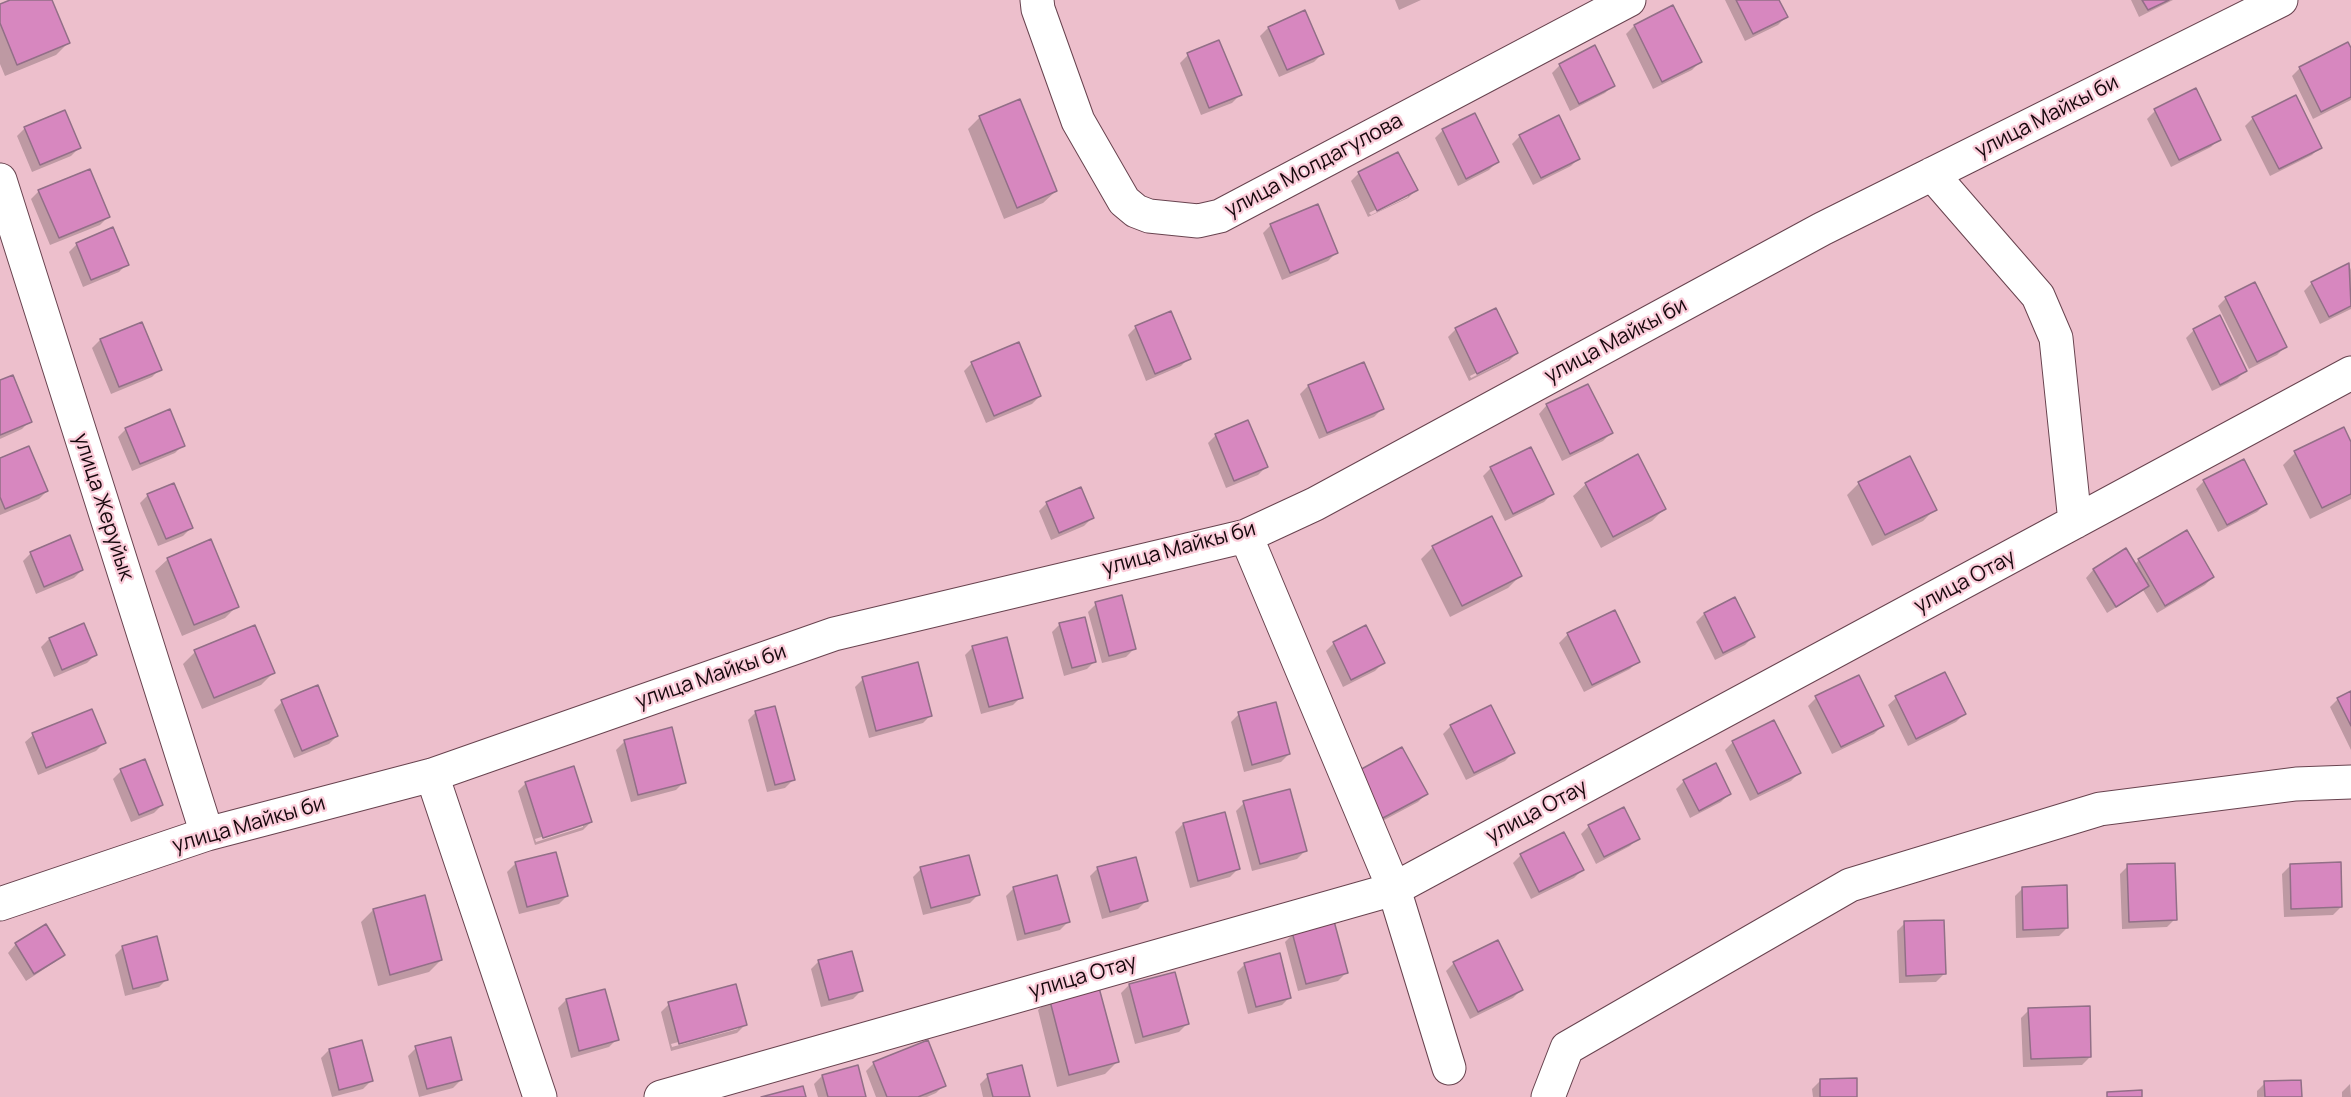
<!DOCTYPE html>
<html>
<head>
<meta charset="utf-8">
<style>
  body { margin:0 }
  canvas { display:block; background:#edbfcc }
</style>
</head>
<body>
<canvas width="2351" height="1097"></canvas>
<script>
const context = document.querySelector('canvas').getContext('2d');
context.lineJoin = 'round';
function fillPath(path, color) { context.fillStyle = color; context.fill(path, 'evenodd'); }
const toPath = rows => new Path2D(rows.map(r => 'M' + r).join(''));
function trace(path, color, width, dash) { context.strokeStyle = color; context.lineWidth = width; context.lineCap = dash ? 'butt' : 'round'; context.setLineDash(dash || []); context.stroke(path); }
function label(font, color, halo, rows, align = 'center') {
  context.font = font + ' Manrope,sans-serif'; context.lineWidth = 4.5; context.setLineDash([]); context.textBaseline = 'middle'; context.strokeStyle = halo; context.fillStyle = color; for (const [text, x, y, turn = 0] of rows) {
    context.save(); context.translate(x, y); context.rotate((+turn || 0) * Math.PI / 180); context.textAlign = isNaN(turn) ? turn : align; if (halo) context.strokeText(text, 0, 0); context.fillText(text, 0, 0); context.restore();
  }
}
fillPath(toPath([
  [14,0,51,0,68,43,56,55,5,76,0,64,0,6],
  [1395,0,1421,0,1399,10],
  [1725,0,1778,0,1786,17,1778,25,1745,41],
  [2131,0,2173,0,2139,17],
  [1673,7,1700,62,1692,70,1653,89,1626,34,1634,26],
  [1268,28,1322,54,1314,62,1279,77,1260,36],
  [2351,52,2351,100,2313,119,2292,76,2300,68],
  [1188,55,1240,95,1232,103,1201,115,1180,63],
  [1560,65,1613,85,1605,93,1570,111,1552,73],
  [2155,111,2219,139,2211,147,2171,167,2147,119],
  [980,117,1056,191,1043,203,1004,219,968,129],
  [2253,118,2320,147,2312,155,2270,176,2245,126],
  [25,128,79,148,71,156,32,172,17,136],
  [1443,130,1497,162,1489,170,1458,186,1435,138],
  [1520,136,1579,158,1571,166,1533,185,1512,144],
  [1359,173,1416,190,1408,198,1368,217,1351,181],
  [1408,193,1408,197,1371,215,1369,213],
  [39,191,108,217,100,225,50,245,31,199],
  [1271,225,1336,253,1328,261,1282,280,1263,233],
  [77,244,127,264,119,272,83,287,69,252],
  [2349,265,2351,270,2351,309,2320,324,2304,291,2312,283],
  [2226,298,2285,347,2277,355,2249,369,2218,306],
  [141,324,160,369,152,377,111,394,92,348,100,340],
  [1136,327,1189,358,1181,366,1146,381,1128,335],
  [1456,329,1517,353,1509,361,1469,381,1448,337],
  [1509,356,1509,359,1471,378,1470,376],
  [2194,330,2245,371,2237,379,2212,391,2186,338],
  [972,363,1040,396,1032,404,986,423,964,371],
  [1364,364,1382,409,1374,417,1319,439,1300,394,1308,386],
  [0,382,30,421,22,429,0,439],
  [1587,386,1611,433,1603,441,1562,461,1539,414,1546,406],
  [126,429,183,445,175,453,132,471,118,437],
  [1216,435,1266,467,1258,475,1226,488,1208,443],
  [2351,446,2351,499,2310,519,2283,465,2295,453],
  [0,459,47,491,39,499,0,515],
  [1491,468,1552,494,1544,502,1505,521,1483,476],
  [2204,481,2265,504,2257,512,2218,532,2196,489],
  [1859,483,1935,509,1923,521,1872,546,1847,495],
  [1586,484,1664,509,1652,521,1601,548,1573,496],
  [148,495,191,528,183,536,158,546,140,503],
  [1047,503,1092,518,1084,526,1051,540,1039,511],
  [1433,547,1520,576,1508,588,1450,617,1421,559],
  [31,553,82,570,74,578,36,594,23,561],
  [168,559,237,606,225,618,182,636,155,571],
  [2139,560,2213,577,2205,585,2157,613,2143,590,2107,613,2086,578,2093,570,2134,565],
  [1735,599,1753,637,1745,645,1715,660,1696,622,1704,614],
  [1096,604,1134,649,1126,657,1102,663,1088,612],
  [1614,612,1638,661,1630,669,1584,692,1559,643,1567,635],
  [1060,624,1095,661,1087,669,1064,676,1052,632],
  [83,625,95,655,87,663,54,677,41,647,49,639],
  [1334,643,1383,663,1375,671,1343,687,1326,651],
  [973,647,1021,697,1013,705,981,714,965,655],
  [195,652,274,672,261,685,202,709,183,664],
  [863,679,931,715,923,723,869,738,855,687],
  [2351,692,2351,750,2330,707,2338,699],
  [1816,698,1882,726,1874,734,1832,754,1808,706],
  [1896,698,1964,714,1956,722,1908,746,1888,705],
  [282,702,337,736,329,744,294,758,274,710],
  [756,712,793,780,785,788,767,792,748,720],
  [1239,714,1289,754,1281,762,1244,772,1231,722],
  [1451,726,1513,753,1505,761,1466,780,1443,734],
  [33,735,104,743,96,751,38,775,25,742],
  [624,742,684,782,676,790,631,802,616,750],
  [1733,742,1799,773,1791,781,1750,801,1725,750],
  [121,771,162,805,154,813,131,822,113,779],
  [1349,781,1426,794,1418,802,1373,826],
  [1684,781,1729,794,1721,802,1690,818,1676,789],
  [526,783,591,822,583,830,535,845,518,791],
  [583,824,583,827,536,842,535,839],
  [1244,803,1305,851,1297,859,1252,871,1236,811],
  [1183,824,1238,869,1230,877,1190,888,1175,832],
  [1589,826,1638,838,1630,846,1596,864,1581,834],
  [555,853,567,896,559,904,519,914,507,872,515,864],
  [1521,855,1582,870,1574,878,1531,899,1513,863],
  [2128,866,2175,919,2167,927,2122,929,2120,874],
  [2290,866,2341,907,2333,915,2284,917,2282,874],
  [1098,868,1146,901,1138,909,1102,919,1090,876],
  [921,869,978,895,970,903,923,915,913,877],
  [1014,888,1068,922,1060,930,1017,941,1006,896],
  [2023,888,2067,928,2059,936,2016,938,2015,896],
  [373,910,441,960,429,972,378,986,361,922],
  [1905,923,1944,974,1936,982,1899,983,1897,931],
  [45,926,63,954,55,962,26,981,8,953,15,945],
  [1293,934,1346,973,1338,981,1298,991,1285,942],
  [123,947,167,979,159,987,125,996,115,955],
  [819,961,861,991,853,999,821,1007,811,969],
  [1454,963,1521,990,1513,998,1470,1019,1446,971],
  [1245,964,1290,997,1282,1005,1248,1014,1237,972],
  [1129,985,1187,1024,1179,1032,1135,1044,1121,993],
  [1050,998,1117,1062,1105,1074,1057,1087,1038,1010],
  [566,1000,617,1039,609,1047,571,1058,558,1008],
  [669,1004,745,1025,737,1033,671,1051,661,1012],
  [738,1026,738,1029,672,1047,671,1044],
  [2029,1010,2090,1057,2082,1065,2023,1067,2021,1018],
  [416,1048,461,1080,453,1088,419,1097,408,1056],
  [329,1050,371,1081,363,1089,332,1097,321,1058],
  [874,1063,944,1085,936,1093,927,1097,876,1097,866,1071],
  [822,1076,864,1097,818,1097,814,1084],
  [988,1076,1029,1097,983,1097,980,1084],
  [1820,1081,1856,1097,1813,1097,1812,1089],
  [2265,1083,2300,1097,2257,1097,2257,1091],
  [2350,1084,2351,1097,2342,1097,2342,1092]
]), '#0003');
const building = toPath([
  [10,0,52,0,70,43,17,65,0,23,0,4,10,0],
  [1736,0,1779,0,1788,17,1753,34,1736,0],
  [2142,0,2169,0,2148,10,2142,0],
  [1673,5,1702,62,1662,82,1634,25,1673,5],
  [1305,10,1324,54,1287,70,1268,27,1305,10],
  [1219,40,1242,95,1209,108,1187,53,1219,40],
  [2348,42,2351,48,2351,97,2321,112,2299,67,2348,42],
  [1595,45,1615,86,1579,104,1559,64,1595,45],
  [2196,88,2221,140,2179,160,2154,109,2196,88],
  [2296,95,2322,148,2279,169,2252,117,2296,95],
  [1020,99,1057,191,1017,208,979,116,1020,99],
  [65,110,81,148,40,165,24,127,65,110],
  [1475,113,1499,162,1466,179,1442,129,1475,113],
  [1559,115,1580,159,1541,178,1519,135,1559,115],
  [1398,152,1418,190,1377,211,1358,172,1398,152],
  [90,169,110,217,59,238,38,190,90,169],
  [1318,204,1338,253,1290,273,1270,224,1318,204],
  [113,227,129,265,91,280,76,243,113,227],
  [2349,263,2351,306,2329,317,2311,282,2349,263],
  [2255,282,2287,347,2257,362,2225,297,2255,282],
  [1496,308,1518,353,1477,374,1455,328,1496,308],
  [1171,311,1191,359,1155,374,1135,326,1171,311],
  [2220,315,2247,371,2220,385,2193,329,2220,315],
  [142,322,162,370,119,387,100,339,142,322],
  [1019,342,1041,396,994,416,971,362,1019,342],
  [1364,362,1384,409,1327,433,1308,385,1364,362],
  [13,375,32,422,0,435,0,380,13,375],
  [1588,384,1613,433,1570,454,1546,404,1588,384],
  [170,409,185,446,140,464,125,428,170,409],
  [1248,420,1268,467,1234,481,1215,434,1248,420],
  [2344,427,2351,442,2351,494,2322,508,2294,451,2344,427],
  [29,446,48,491,5,509,0,497,0,458,29,446],
  [1531,447,1554,494,1513,514,1490,467,1531,447],
  [1638,454,1666,509,1613,537,1585,483,1638,454],
  [1910,456,1937,510,1885,535,1858,482,1910,456],
  [2244,459,2267,504,2227,525,2203,480,2244,459],
  [174,483,193,528,166,539,147,494,174,483],
  [1081,487,1094,518,1059,533,1046,502,1081,487],
  [1492,516,1522,576,1462,606,1432,546,1492,516],
  [2187,530,2214,577,2165,606,2138,559,2187,530],
  [70,535,83,570,44,587,30,552,70,535],
  [211,539,239,607,194,625,167,558,211,539],
  [2126,548,2149,586,2116,607,2093,569,2126,548],
  [1122,595,1136,649,1109,656,1095,602,1122,595],
  [1735,597,1755,637,1723,653,1704,613,1735,597],
  [1615,610,1640,662,1592,685,1567,633,1615,610],
  [1085,617,1096,662,1072,668,1059,623,1085,617],
  [84,623,97,655,62,670,49,638,84,623],
  [255,625,275,673,214,698,194,650,255,625],
  [1366,625,1385,663,1351,680,1333,642,1366,625],
  [1007,637,1023,698,989,707,972,646,1007,637],
  [918,662,932,716,876,731,862,677,918,662],
  [1945,672,1966,714,1916,739,1895,696,1945,672],
  [1859,675,1884,726,1841,747,1815,696,1859,675],
  [318,685,338,736,302,751,281,700,318,685],
  [2351,691,2351,726,2337,698,2351,691],
  [1276,702,1290,754,1252,765,1238,712,1276,702],
  [1491,705,1515,753,1474,773,1450,725,1491,705],
  [775,706,795,780,775,785,755,711,775,706],
  [92,709,106,743,46,768,32,733,92,709],
  [1774,720,1801,773,1758,794,1732,741,1774,720],
  [672,727,686,783,638,795,624,740,672,727],
  [1402,747,1428,794,1381,819,1356,772,1402,747],
  [145,759,163,805,139,815,120,769,145,759],
  [1716,763,1731,794,1699,811,1683,780,1716,763],
  [574,766,592,822,543,838,525,782,574,766],
  [1290,789,1307,851,1260,864,1243,801,1290,789],
  [1624,807,1640,839,1604,857,1588,825,1624,807],
  [1225,812,1240,869,1198,881,1183,823,1225,812],
  [1564,832,1584,870,1539,892,1520,854,1564,832],
  [556,852,568,896,527,907,515,862,556,852],
  [969,855,980,895,931,908,920,867,969,855],
  [1136,857,1148,901,1110,912,1097,867,1136,857],
  [2341,862,2342,907,2291,909,2290,864,2341,862],
  [2175,863,2177,920,2129,922,2127,864,2175,863],
  [1057,875,1070,922,1025,934,1013,887,1057,875],
  [2067,885,2068,928,2023,930,2022,887,2067,885],
  [425,895,442,960,390,975,373,909,425,895],
  [1944,920,1946,974,1906,976,1904,921,1944,920],
  [1334,921,1348,973,1306,984,1292,932,1334,921],
  [46,924,65,955,34,974,15,943,46,924],
  [157,936,168,980,133,989,122,946,157,936],
  [1498,940,1523,990,1478,1012,1453,962,1498,940],
  [852,951,863,991,829,1000,818,960,852,951],
  [1280,953,1291,998,1256,1007,1244,963,1280,953],
  [1175,972,1189,1024,1143,1037,1129,984,1175,972],
  [736,984,747,1025,679,1044,668,1002,736,984],
  [1098,984,1119,1062,1069,1075,1049,997,1098,984],
  [605,989,619,1040,579,1051,566,999,605,989],
  [2090,1006,2091,1057,2031,1059,2028,1008,2090,1006],
  [451,1037,462,1080,427,1089,415,1046,451,1037],
  [362,1040,373,1081,339,1090,329,1049,362,1040],
  [928,1040,946,1086,918,1097,887,1097,873,1062,928,1040],
  [858,1065,866,1097,828,1097,822,1075,858,1065],
  [1022,1065,1030,1097,993,1097,987,1074,1022,1065],
  [1857,1078,1857,1097,1820,1097,1820,1079,1857,1078],
  [2301,1080,2302,1097,2265,1097,2264,1081,2301,1080],
  [803,1086,806,1097,761,1097,803,1086],
  [2142,1090,2142,1097,2107,1097,2107,1092,2142,1090]
]);
fillPath(building, '#d787bf');
trace(building, '#926f87', 1.5);
const minor = toPath([
  [1037,0,1038,9,1078,121,1124,201,1136,211,1149,216,1198,221,1220,216,1629,0],
  [1932,174,2038,296,2056,338,2075,522],
  [0,180,207,834],
  [1246,536,1394,889,1449,1068],
  [432,775,540,1097],
  [0,904,207,834,432,775,834,634,1246,536,1315,504,1822,229,2281,0],
  [661,1097,1394,889,2351,373],
  [1548,1097,1567,1048,1850,885,2100,809,2296,784,2351,782]
]);
trace(minor, '#68434f', 35);
trace(minor, '#fff', 33);
label('21px', '#17080d', '#faccd9', [
  ["улица Майкы би",2047,117,-27],
  ["улица Молдагулова",1314,166,-28],
  ["улица Майкы би",1616,341,-28],
  ["улица Жеруйык",103,507,72],
  ["улица Майкы би",1179,549,-15],
  ["улица Отау",1965,582,-28],
  ["улица Майкы би",711,677,-19],
  ["улица Отау",1537,812,-28],
  ["улица Майкы би",249,825,-16],
  ["улица Отау",1083,977,-16]
]);
</script>
</body>
</html>
